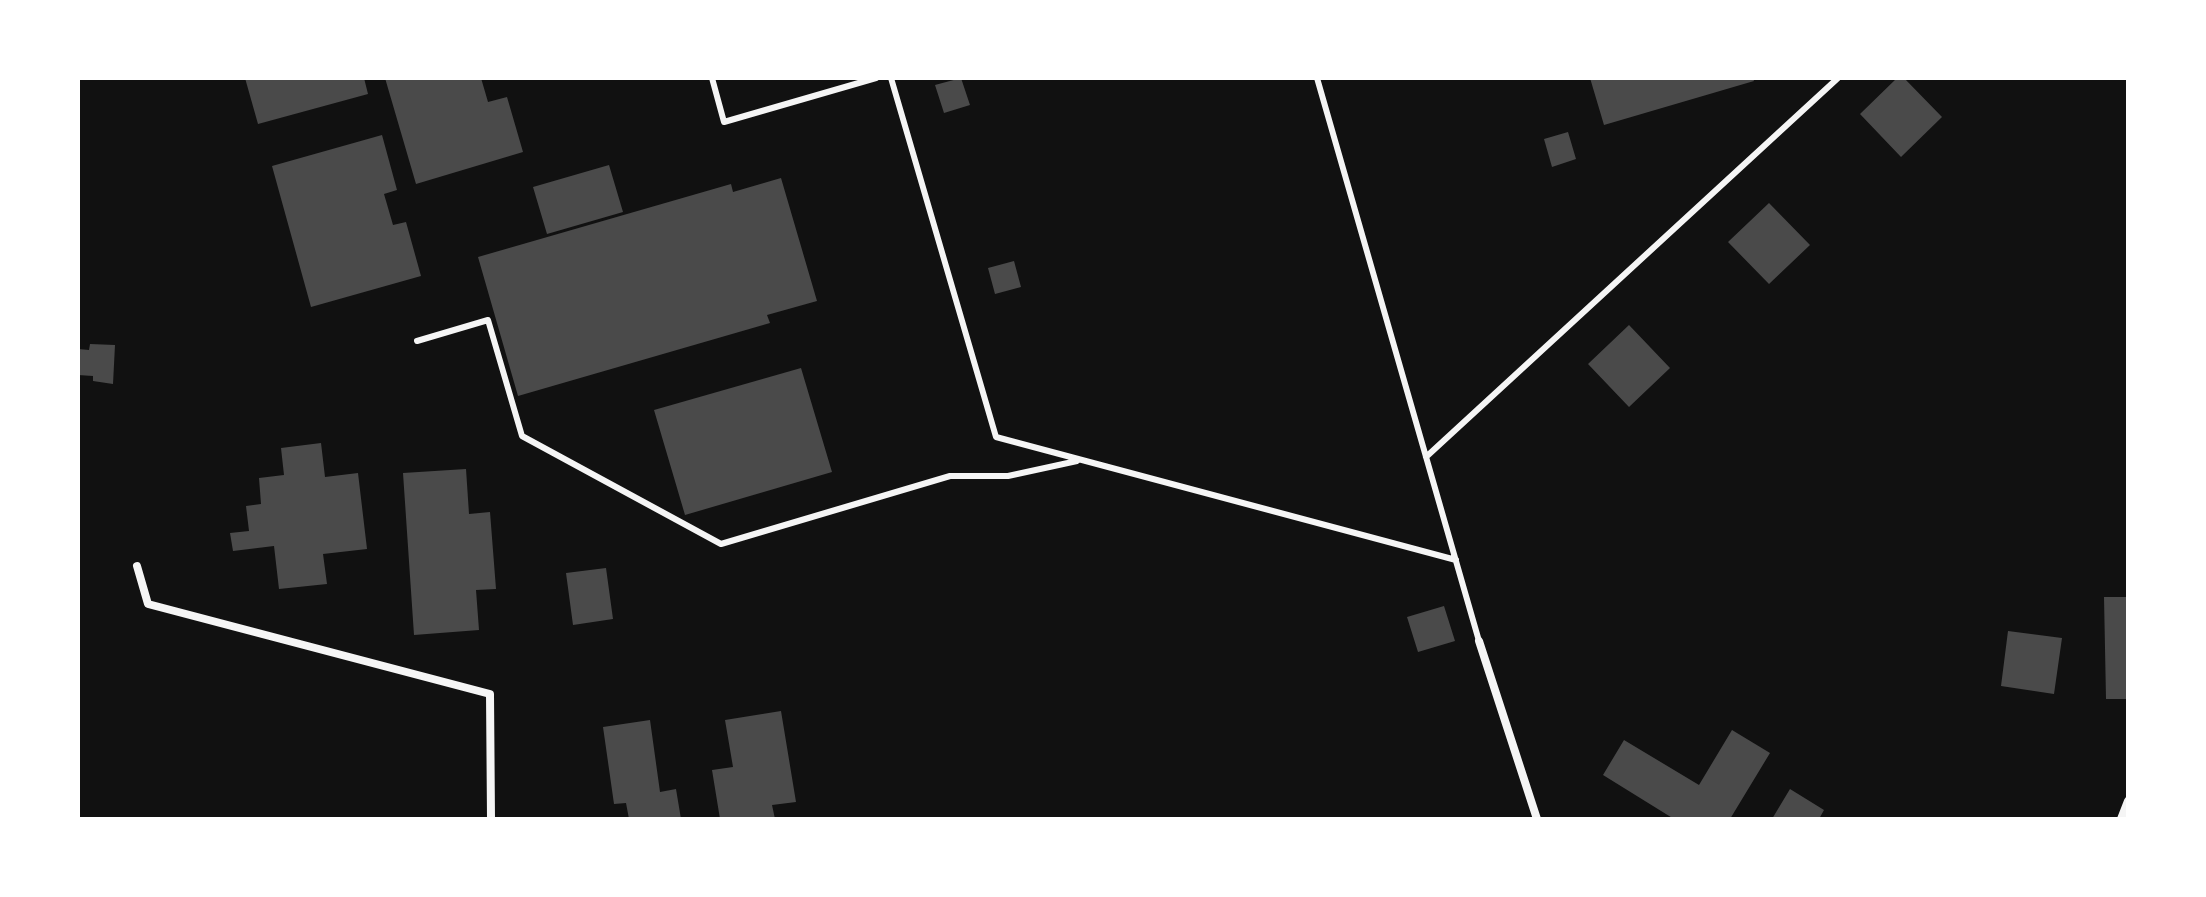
<!DOCTYPE html>
<html>
<head>
<meta charset="utf-8">
<style>
  body { margin:0 }
  #map { position:relative; width:2206px; height:897px; overflow:hidden; background:#111; font-family:Manrope,sans-serif }
  canvas { display:block }
  .frame { position:absolute; inset:0; border:80px solid #fff; pointer-events:none }
</style>
</head>
<body>
<div id="map">
<canvas width="2206" height="897"></canvas>
<div class="frame"></div>
</div>
<script>
const context = document.querySelector('canvas').getContext('2d');
context.lineJoin = 'round';
function fillPath(path, color) { context.fillStyle = color; context.fill(path, 'evenodd'); }
const toPath = rows => new Path2D(rows.map(r => 'M' + r).join(''));
function trace(path, color, width, dash) { context.strokeStyle = color; context.lineWidth = width; context.lineCap = dash ? 'butt' : 'round'; context.setLineDash(dash || []); context.stroke(path); }
fillPath(toPath([
  [245,78,364,78,368,94,258,124],
  [385,78,481,78,488,102,507,97,523,152,416,184],
  [961,78,970,105,944,113,935,85],
  [1590,78,1753,78,1754,81,1604,125],
  [1897,78,1904,78,1942,117,1901,157,1860,114],
  [1568,132,1576,159,1552,167,1544,139],
  [382,135,397,190,384,194,393,225,406,222,421,276,311,307,272,166],
  [609,165,623,212,547,234,533,187],
  [781,178,817,301,767,315,770,323,518,396,478,257,731,184,733,192],
  [1769,203,1810,245,1769,284,1728,242],
  [1014,261,1021,287,995,294,988,268],
  [1629,325,1670,368,1629,407,1588,364],
  [90,344,115,345,113,384,93,381,93,376,78,375,78,349,89,350],
  [801,368,832,472,685,515,654,410],
  [321,443,325,477,358,473,367,549,323,554,327,584,279,589,274,546,233,551,230,533,249,531,246,506,261,504,259,478,284,475,281,448],
  [466,469,469,514,490,512,496,589,476,590,479,630,414,635,403,473],
  [606,568,613,619,573,625,566,573],
  [2104,597,2128,597,2128,699,2106,699],
  [1444,606,1455,641,1418,652,1407,617],
  [2008,631,2062,638,2054,694,2001,686],
  [781,711,796,802,772,805,775,819,720,819,712,770,733,767,725,720],
  [650,720,660,792,676,789,681,819,629,819,626,803,614,804,603,727],
  [1732,730,1770,753,1730,819,1674,819,1603,775,1624,740,1699,785],
  [1790,789,1824,810,1819,819,1772,819]
]), '#4a4a4a');
trace(toPath([
  [712,78,724,122,876,78],
  [891,78,996,437,1456,560],
  [1317,78,1479,641],
  [417,341,488,320,522,436,721,544,950,476,1008,476,1077,461],
  [1426,457,1838,78]
]), '#f5f5f5', 6);
trace(toPath([
  [137,566,148,604,490,694,491,819],
  [1479,641,1537,819],
  [2121,819,2128,801]
]), '#f5f5f5', 8);
</script>
</body>
</html>
